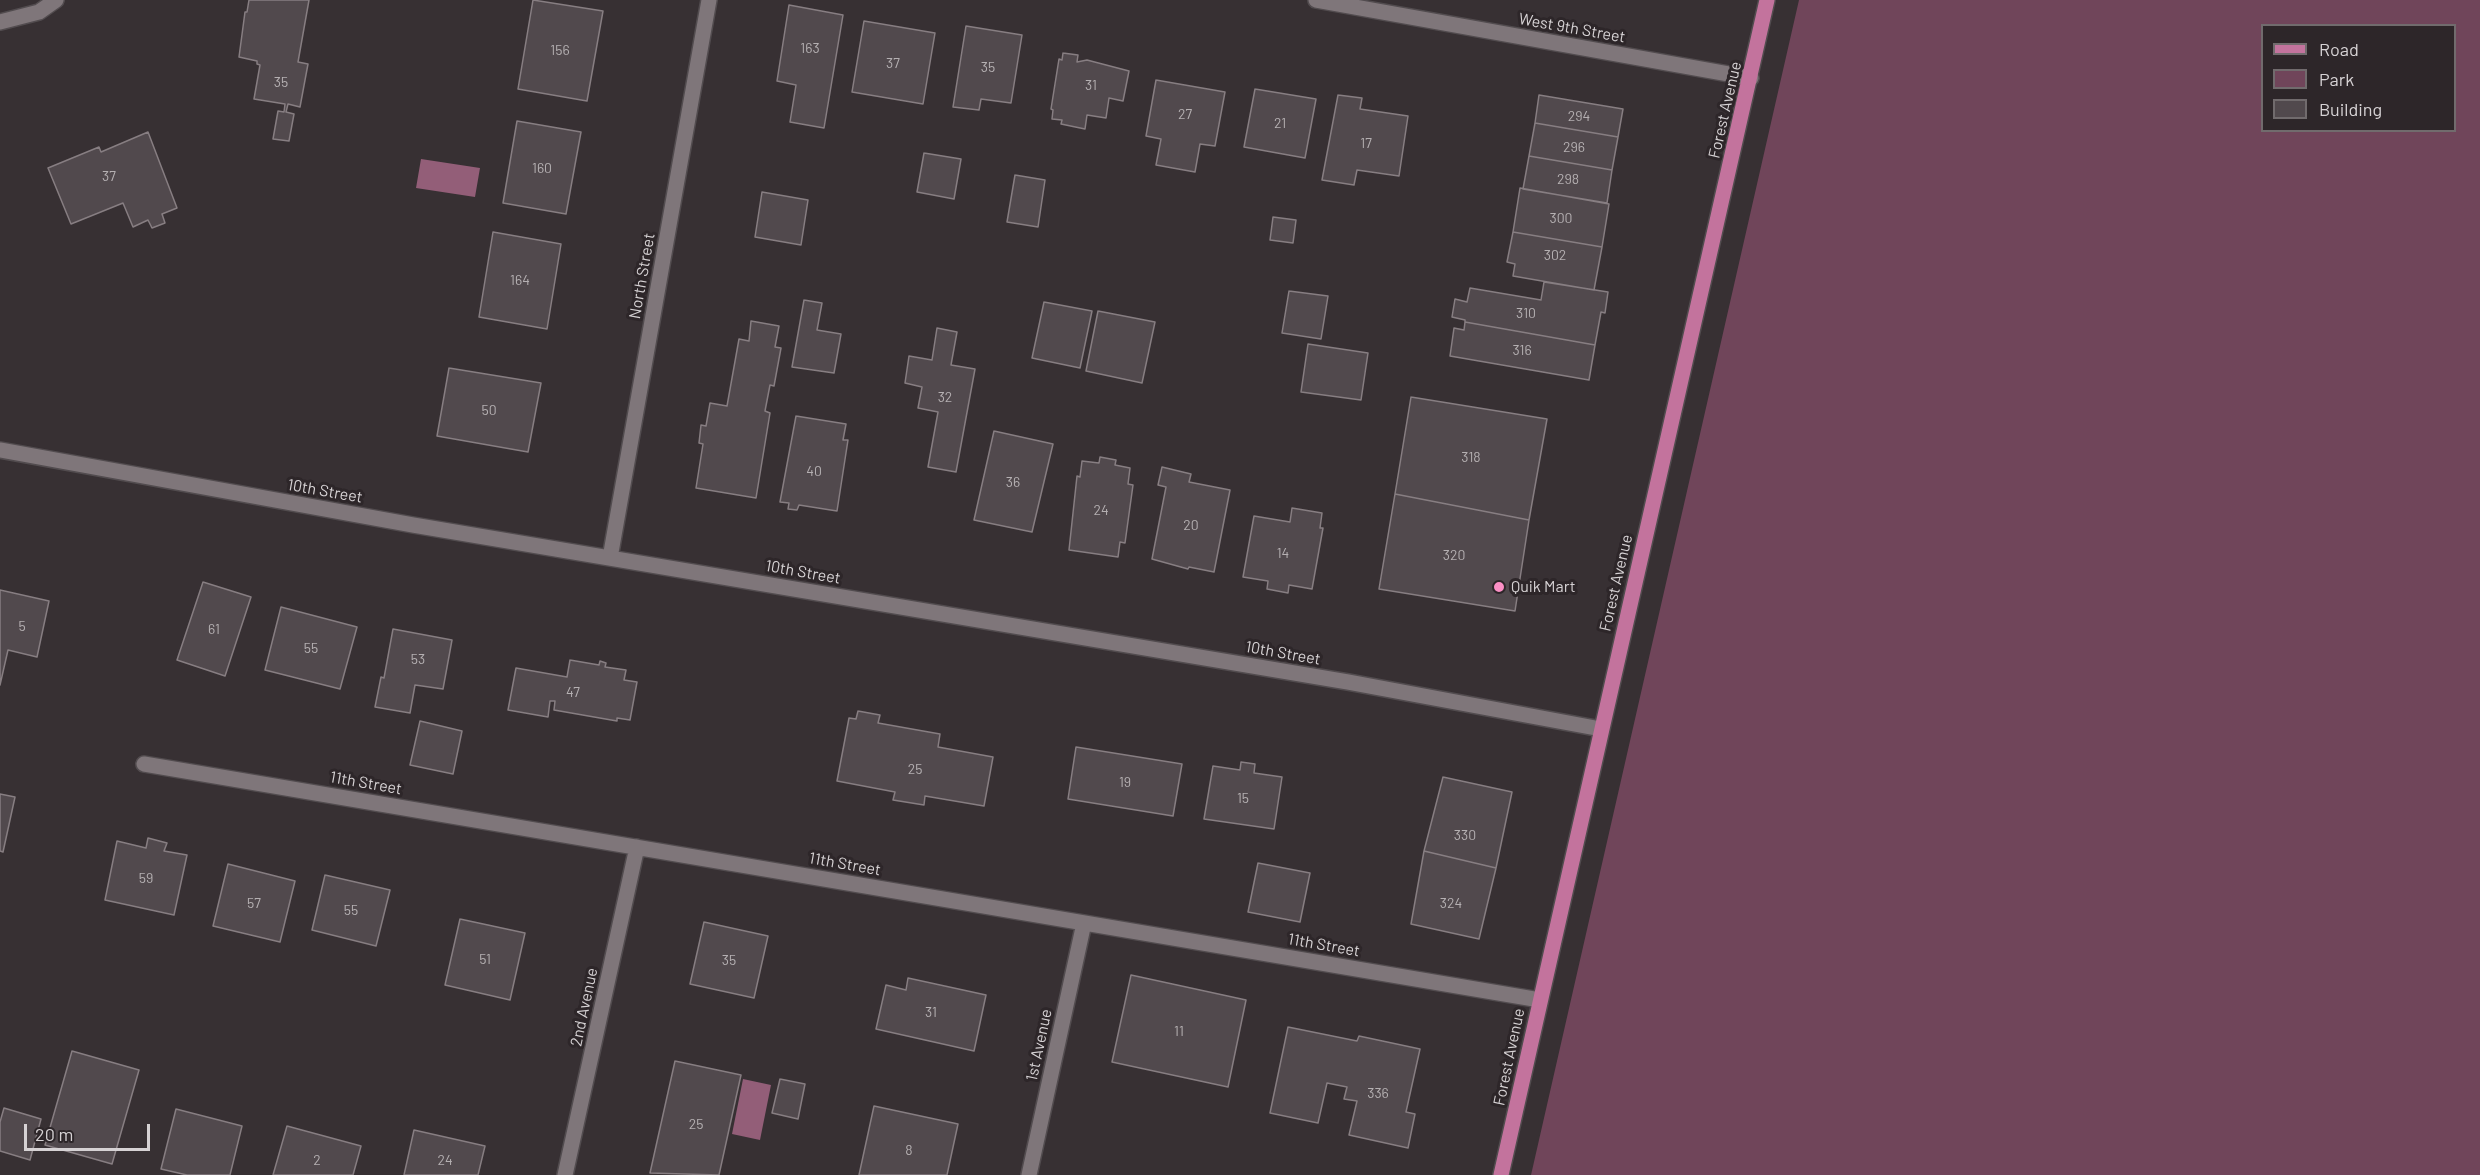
<!DOCTYPE html>
<html>
<head>
<meta charset="utf-8">
<style>
  body { margin:0 }
  #map { position:relative; width:2480px; height:1175px; overflow:hidden; background:#373033; font-family:Barlow,sans-serif }
  canvas { display:block }
  .legend { position:absolute; left:2261px; top:24px; width:195px; height:108px; box-sizing:border-box; background:#2d2629; border:2px solid #716b6d; margin:0; padding:8px 10px; list-style:none; font-size:18px; color:#d6d2d4 }
  .legend li { display:flex; align-items:center; gap:12px; height:30px }
  .legend b { width:30px; border:2px solid #716b6d }
  .scale { position:absolute; left:24px; top:1124px; width:126px; height:27px; box-sizing:border-box; border:3px solid #d6d2d4; border-top:0; padding-left:8px; font-size:18px; line-height:21px; white-space:nowrap; color:#d6d2d4; -webkit-text-stroke:4px #2d2629; paint-order:stroke }
</style>
</head>
<body>
<div id="map">
<canvas width="2480" height="1175"></canvas>
<ul class="legend">
<li><b style="height:8px;background:#c3739d"></b>Road</li>
<li><b style="height:16px;background:#70455a"></b>Park</li>
<li><b style="height:16px;background:#51494d"></b>Building</li>
</ul>
<div class="scale">20 m</div>
</div>
<script>
const context = document.querySelector('canvas').getContext('2d');
context.lineJoin = 'round';
function fillPath(path, color) { context.fillStyle = color; context.fill(path, 'evenodd'); }
const toPath = rows => new Path2D(rows.map(r => 'M' + r).join(''));
function trace(path, color, width, dash) { context.strokeStyle = color; context.lineWidth = width; context.lineCap = dash ? 'butt' : 'round'; context.setLineDash(dash || []); context.stroke(path); }
function label(font, color, halo, rows, align = 'center') {
  context.font = font + ' Barlow,sans-serif'; context.lineWidth = 6; context.setLineDash([]); context.textBaseline = 'middle'; context.strokeStyle = halo; context.fillStyle = color; for (const [text, x, y, turn = 0] of rows) {
    context.save(); context.translate(x, y); context.rotate((+turn || 0) * Math.PI / 180); context.textAlign = isNaN(turn) ? turn : align; if (halo) context.strokeText(text, 0, 0); context.fillText(text, 0, 0); context.restore();
  }
}
fillPath(toPath([
  [1799,0,2480,0,2480,1175,1531,1175],
  [2262,26,2454,26,2454,130,2262,130]
]), '#70455a');
fillPath(toPath([
  [421,159,480,168,475,197,416,188],
  [743,1079,771,1085,760,1140,732,1134]
]), '#935e78');
const building = toPath([
  [249,0,309,0,298,62,308,64,300,107,288,104,286,112,294,114,289,141,273,139,278,111,284,112,285,104,254,99,260,65,257,64,257,61,239,57,245,12,247,12,249,0],
  [533,0,603,11,587,101,518,89,533,0],
  [789,5,843,15,824,128,790,122,796,85,777,81,789,5],
  [864,21,935,33,923,104,852,92,864,21],
  [966,26,1022,35,1011,103,981,99,979,110,953,107,966,26],
  [1063,53,1078,55,1077,62,1087,60,1129,71,1123,101,1109,98,1106,118,1087,115,1085,129,1061,124,1062,120,1052,119,1053,110,1051,109,1059,59,1062,60,1063,53],
  [1156,80,1225,92,1215,146,1200,144,1195,172,1156,165,1161,139,1146,136,1156,80],
  [1255,89,1316,99,1305,158,1244,147,1255,89],
  [1338,95,1362,98,1360,109,1408,116,1399,176,1357,170,1354,185,1322,180,1338,95],
  [1539,95,1623,109,1618,137,1535,123,1539,95],
  [517,121,581,132,566,214,503,203,517,121],
  [1535,123,1618,137,1612,170,1529,156,1535,123],
  [148,132,177,208,162,214,165,223,152,228,148,220,133,227,123,203,71,224,48,168,99,147,101,152,148,132],
  [924,153,961,159,954,199,917,192,924,153],
  [1529,156,1612,170,1607,203,1523,189,1529,156],
  [1015,175,1045,180,1038,227,1007,222,1015,175],
  [1520,188,1609,204,1602,247,1513,232,1520,188],
  [762,192,808,200,801,245,755,237,762,192],
  [1273,217,1296,220,1293,243,1270,240,1273,217],
  [493,232,561,244,547,329,479,317,493,232],
  [1513,232,1602,247,1594,290,1513,276,1515,264,1507,262,1513,232],
  [1544,282,1608,292,1605,313,1601,312,1595,345,1465,322,1465,320,1452,317,1455,299,1467,302,1470,288,1541,300,1544,282],
  [1289,291,1328,296,1321,339,1282,333,1289,291],
  [804,300,822,303,817,330,841,334,834,373,792,367,804,300],
  [1044,302,1092,311,1080,368,1032,358,1044,302],
  [1098,311,1155,322,1142,383,1086,371,1098,311],
  [751,321,779,326,775,347,781,348,774,386,770,385,765,411,770,413,756,498,696,488,703,444,699,443,701,425,706,426,710,403,727,406,739,339,749,341,751,321],
  [1465,322,1595,345,1589,380,1450,356,1454,328,1464,330,1465,322],
  [937,328,957,332,951,365,975,369,956,472,928,467,938,412,918,408,922,387,905,383,909,356,932,360,937,328],
  [1308,344,1368,353,1361,400,1301,392,1308,344],
  [449,368,541,383,528,452,437,436,449,368],
  [1411,397,1547,419,1529,520,1395,494,1411,397],
  [796,416,846,424,843,440,848,440,837,511,799,505,797,510,788,509,789,503,780,502,796,416],
  [994,431,1053,444,1032,532,974,520,994,431],
  [1100,457,1116,460,1115,465,1130,468,1128,484,1133,485,1125,543,1120,542,1118,557,1069,550,1077,476,1080,477,1082,461,1099,463,1100,457],
  [1162,467,1191,474,1189,482,1230,490,1214,572,1189,567,1188,569,1152,559,1166,487,1158,485,1162,467],
  [1395,494,1529,520,1515,611,1379,589,1395,494],
  [1292,508,1322,513,1320,528,1323,528,1312,589,1289,585,1288,593,1267,589,1268,581,1243,577,1254,516,1290,522,1292,508],
  [203,582,251,597,225,676,177,660,203,582],
  [0,590,49,601,37,657,8,650,0,685,0,590],
  [281,607,357,627,340,689,265,670,281,607],
  [393,629,452,640,443,689,415,685,410,713,375,707,381,677,384,678,393,629],
  [570,660,599,665,600,661,606,663,605,667,626,670,624,680,637,682,630,720,617,718,617,721,554,710,555,701,550,701,548,717,508,710,516,668,567,677,570,660],
  [858,711,880,715,878,723,940,734,938,747,993,757,984,806,925,796,924,805,893,800,895,792,837,781,849,718,856,719,858,711],
  [420,721,462,731,453,774,410,765,420,721],
  [1076,747,1182,764,1173,816,1068,799,1076,747],
  [1241,762,1255,764,1254,773,1282,777,1274,829,1204,819,1213,766,1240,770,1241,762],
  [1443,777,1512,792,1496,868,1424,851,1443,777],
  [0,794,15,797,3,852,0,851,0,794],
  [148,838,167,843,164,851,187,855,174,915,105,900,117,841,146,848,148,838],
  [1424,851,1496,868,1479,939,1411,924,1424,851],
  [1258,863,1310,873,1300,922,1248,912,1258,863],
  [228,864,295,881,280,942,213,926,228,864],
  [325,875,390,890,376,946,312,930,325,875],
  [460,919,525,933,510,1000,445,985,460,919],
  [704,922,768,936,754,998,690,984,704,922],
  [1131,975,1246,1000,1228,1087,1112,1062,1131,975],
  [908,978,986,995,974,1051,876,1029,886,985,906,990,908,978],
  [1288,1027,1357,1041,1359,1036,1420,1049,1406,1112,1415,1114,1408,1148,1349,1135,1357,1101,1344,1099,1347,1087,1327,1083,1318,1123,1270,1113,1288,1027],
  [72,1051,139,1070,112,1164,45,1145,72,1051],
  [675,1061,741,1075,719,1175,650,1173,675,1061],
  [780,1079,805,1084,798,1119,772,1113,780,1079],
  [874,1106,958,1124,947,1175,859,1175,874,1106],
  [4,1108,41,1119,30,1160,0,1151,0,1122,4,1108],
  [176,1109,242,1126,230,1175,187,1175,161,1169,176,1109],
  [287,1126,361,1146,353,1175,273,1175,287,1126],
  [414,1130,485,1146,478,1175,404,1175,414,1130]
]);
fillPath(building, '#51494d');
trace(building, '#877e82', 1.5);
const minor = toPath([
  [1316,0,1751,78],
  [0,22,39,12,56,0],
  [0,450,413,525,1348,682,1601,729],
  [610,558,709,0],
  [144,764,1540,1000],
  [565,1175,637,847],
  [1029,1175,1084,923]
]);
const major = toPath([
  [1501,1175,1767,0]
]);
trace(minor, '#524c4f', 18);
trace(major, '#524c4f', 18);
trace(minor, '#7f767a', 15);
trace(major, '#c3739d', 15);
for (const [x, y, r, color] of [
  [1499,587,6,"#fb8fc5"]
]) { const dot = new Path2D(); dot.arc(x, y, r, 0, 2 * Math.PI); context.fillStyle = color; context.fill(dot); trace(dot, '#2d2629', 2); }
label('14px', '#b5b0b2', null, [
  ["163",810,48],
  ["156",560,50],
  ["37",893,63],
  ["35",988,67],
  ["35",281,82],
  ["31",1091,85],
  ["27",1185,114],
  ["294",1579,116],
  ["21",1280,123],
  ["17",1366,143],
  ["296",1574,147],
  ["160",542,168],
  ["37",109,176],
  ["298",1568,179],
  ["300",1561,218],
  ["302",1555,255],
  ["164",520,280],
  ["310",1526,313],
  ["316",1522,350],
  ["32",945,397],
  ["50",489,410],
  ["318",1471,457],
  ["40",814,471],
  ["36",1013,482],
  ["24",1101,510],
  ["20",1191,525],
  ["14",1283,553],
  ["320",1454,555],
  ["5",22,626],
  ["61",214,629],
  ["55",311,648],
  ["53",418,659],
  ["47",573,692],
  ["25",915,769],
  ["19",1125,782],
  ["15",1243,798],
  ["330",1465,835],
  ["59",146,878],
  ["57",254,903],
  ["324",1451,903],
  ["55",351,910],
  ["51",485,959],
  ["35",729,960],
  ["31",931,1012],
  ["11",1179,1031],
  ["336",1378,1093],
  ["25",696,1124],
  ["8",909,1150],
  ["2",317,1160],
  ["24",445,1160]
]);
label('16px', '#d6d2d4', '#2d2629', [
  ["West 9th Street",1572,28,10],
  ["Forest Avenue",1725,110,-77],
  ["North Street",642,276,-80],
  ["10th Street",325,491,10],
  ["10th Street",803,572,10],
  ["Forest Avenue",1616,583,-77],
  ["10th Street",1283,653,10],
  ["11th Street",366,783,10],
  ["11th Street",845,864,10],
  ["11th Street",1324,945,10],
  ["2nd Avenue",584,1007,-78],
  ["1st Avenue",1039,1045,-78],
  ["Forest Avenue",1509,1057,-78]
]);
label('16px', '#d6d2d4', '#2d2629', [
  ["Quik Mart",1511,587]
], 'left');
</script>
</body>
</html>
